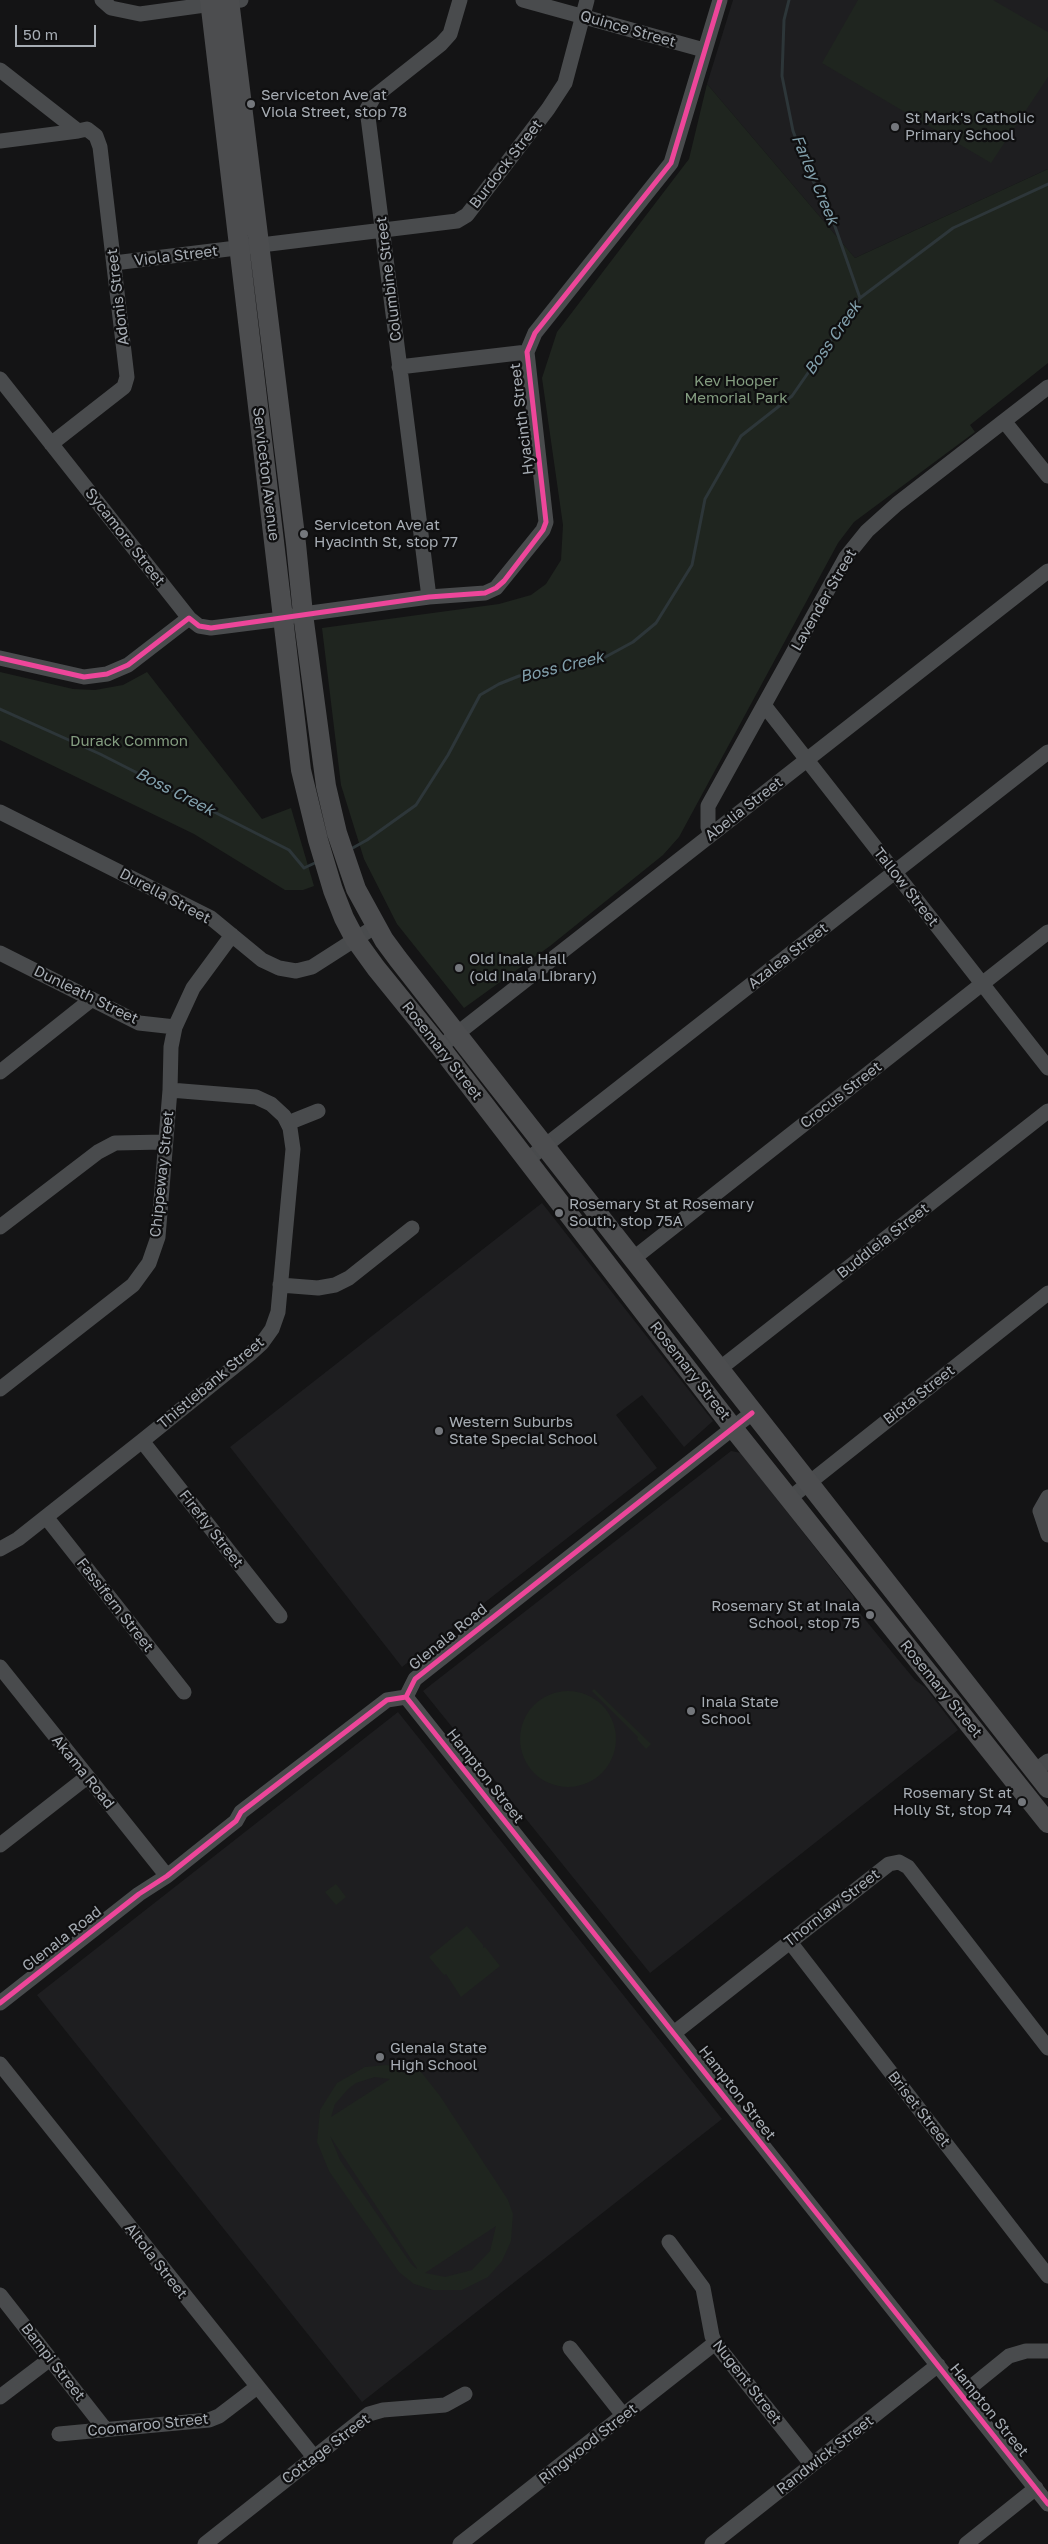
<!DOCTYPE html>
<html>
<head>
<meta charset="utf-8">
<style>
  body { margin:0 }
  #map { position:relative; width:1048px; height:2544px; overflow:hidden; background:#141415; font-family:"Golos Text",sans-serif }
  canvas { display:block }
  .scale { position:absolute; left:15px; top:25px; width:81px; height:22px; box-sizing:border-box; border:2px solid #a7adb4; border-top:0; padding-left:6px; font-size:15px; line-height:18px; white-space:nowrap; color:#a7adb4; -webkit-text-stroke:4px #0f0f10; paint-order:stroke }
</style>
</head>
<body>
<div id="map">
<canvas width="1048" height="2544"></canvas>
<div class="scale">50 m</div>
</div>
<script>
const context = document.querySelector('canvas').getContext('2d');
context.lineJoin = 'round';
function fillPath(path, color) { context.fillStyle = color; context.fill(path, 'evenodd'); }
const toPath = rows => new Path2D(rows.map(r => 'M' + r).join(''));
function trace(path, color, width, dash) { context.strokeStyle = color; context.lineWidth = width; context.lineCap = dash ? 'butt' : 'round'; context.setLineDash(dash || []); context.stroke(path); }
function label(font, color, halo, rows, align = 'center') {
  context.font = font + ' "Golos Text",sans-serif'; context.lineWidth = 4.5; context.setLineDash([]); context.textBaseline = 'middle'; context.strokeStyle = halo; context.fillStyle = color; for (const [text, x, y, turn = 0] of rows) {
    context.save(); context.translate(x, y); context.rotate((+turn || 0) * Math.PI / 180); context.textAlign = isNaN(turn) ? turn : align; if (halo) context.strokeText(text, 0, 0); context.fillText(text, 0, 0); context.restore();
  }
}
fillPath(toPath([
  [733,0,1048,0,1048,169,855,258,707,84],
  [542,1203,713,1421,684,1447,642,1395,616,1415,657,1468,402,1667,230,1447],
  [731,1451,741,1453,853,1596,858,1611,915,1680,925,1687,958,1730,650,1973,423,1691],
  [398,1712,722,2119,362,2402,37,1995]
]), '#1e1e20');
fillPath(toPath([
  [858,0,993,0,1048,32,1048,77,991,163,822,63],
  [707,84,855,258,1048,169,1048,363,970,425,975,432,854,522,838,543,679,837,663,855,550,946,464,1008,397,924,364,859,341,785,322,628,499,604,531,595,546,584,561,560,563,525,542,378,557,332,689,159],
  [0,672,73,689,95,690,123,685,147,672,262,819,291,808,314,886,303,890,285,890,194,834,0,740],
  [594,1689,651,1744,646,1749,637,1739,638,1737,592,1691],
  '520 1739a48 48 0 1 1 96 0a48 48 0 1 1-96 0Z',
  [336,1884,346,1897,336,1905,325,1892],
  [467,1926,483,1945,483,1948,485,1947,500,1966,461,1997,446,1974,444,1975,429,1957],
  [414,2063,440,2096,508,2200,513,2214,511,2241,502,2261,488,2277,462,2290,433,2290,414,2284,399,2272,329,2171,317,2142,320,2110,337,2083,365,2067,386,2065,406,2069],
  [375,2077,390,2079,331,2117,335,2104,348,2089,356,2083],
  [330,2136,417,2268,417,2269,411,2264,340,2160],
  [496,2226,490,2251,472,2270,445,2277,425,2273]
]), '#1f251f');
trace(toPath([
  [789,0,784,20,782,76,793,131,810,175,831,215,860,298],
  [0,709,100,754,289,850,304,868,317,862],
  [349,850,367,840,416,805,448,755,480,695,499,684,519,676,570,669,598,661,633,642,656,623,692,565,705,499,741,436,792,396,860,298,953,228,1048,184]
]), '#2d3639', 3);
trace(toPath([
  [102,0,111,8,140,14,241,0],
  [523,0,704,50],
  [0,70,78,131,87,129,96,136,100,147,127,377,124,387,51,444],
  [0,141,78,131],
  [114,263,457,221,467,215,548,109,565,83,587,0],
  [399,367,527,352],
  [0,379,189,618,199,626,211,628,274,620,303,614,429,597,485,593,496,588,543,530,546,522,527,352,535,333,671,163,720,0],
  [1004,421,1048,476],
  [429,597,367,109,374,97,441,44,450,34,460,0],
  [0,658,84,677,107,674,128,665,189,618],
  [764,705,1048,1068],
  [0,812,211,918,262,960,279,968,296,971,312,967,376,926],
  [711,834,708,827,708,806,846,557,867,531,897,504,1048,387],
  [0,953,139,1023,175,1027],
  [449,1040,1048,571],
  [0,1072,92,999],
  [288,1123,318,1111],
  [527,1160,1048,752],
  [0,1227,98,1152,115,1143,164,1142],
  [634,1258,1048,932],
  [280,1285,318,1288,335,1285,349,1278,412,1228],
  [718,1370,1048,1111],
  [0,1389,133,1285,149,1263,158,1237,170,1090,171,1047,175,1027,193,988,232,935],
  [142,1441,280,1616],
  [1048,1497,1040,1511,1048,1535],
  [790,1498,1048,1293],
  [46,1517,184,1692],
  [0,1549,18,1539,142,1441,250,1354,262,1343,272,1329,278,1312,293,1149,290,1128,284,1116,271,1104,256,1097,170,1090],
  [0,1667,167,1876],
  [406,1697,1048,2504],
  [1035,1771,1048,1761],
  [0,1845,87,1777],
  [790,1942,1048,2276],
  [0,2003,139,1894,167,1876,236,1821,241,1812,387,1700,406,1697,415,1679,752,1413],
  [674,2033,889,1864,899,1862,908,1867,1048,2048],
  [0,2064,314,2457],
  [669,2242,703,2288,712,2336,715,2343,812,2465],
  [0,2295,105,2429],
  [570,2348,623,2415],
  [961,2395,1009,2356,1026,2351,1048,2351],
  [0,2397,50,2359],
  [59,2434,209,2420,219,2416,257,2387],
  [205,2544,369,2414,383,2410,445,2405,465,2394],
  [460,2544,715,2343],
  [712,2544,938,2365],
  [966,2544,1036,2488]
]), '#494b4d', 15);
trace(toPath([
  [210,0,301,770,318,840,333,890,344,918,355,939,376,968,440,1047,733,1428,1048,1823],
  [229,0,296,544,303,614,326,786,337,833,356,889,384,940,398,959,1048,1788]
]), '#4c4d4f', 20);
trace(toPath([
  [0,658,84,677,107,674,128,665,189,618,199,626,211,628,429,597,485,593,496,588,504,581,543,530,546,522,527,352,535,333,671,163,720,0],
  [406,1697,1048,2504],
  [0,2003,139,1894,167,1876,236,1821,241,1812,387,1700,406,1697,415,1679,752,1413]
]), '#ed469a', 5);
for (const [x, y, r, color] of [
  [251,104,5,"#74777c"],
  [895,127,5,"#74777c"],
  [304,534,5,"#74777c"],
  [459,968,5,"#74777c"],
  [559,1213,5,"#74777c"],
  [439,1431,5,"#74777c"],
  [870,1615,5,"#74777c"],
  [691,1711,5,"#74777c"],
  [1022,1802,5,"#74777c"],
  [380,2057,5,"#74777c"]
]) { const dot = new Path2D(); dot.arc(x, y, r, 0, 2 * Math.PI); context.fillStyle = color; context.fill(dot); trace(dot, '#0f0f10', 2); }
label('15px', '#a7adb4', '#0f0f10', [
  ["Quince Street",628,29,16],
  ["Burdock Street",506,164,-52],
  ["Viola Street",176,256,-7],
  ["Columbine Street",389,279,-97],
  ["Adonis Street",118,297,-97],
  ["Hyacinth Street",522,419,-97],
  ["Serviceton Avenue",266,474,83],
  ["Sycamore Street",125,537,52],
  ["Lavender Street",824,600,-60],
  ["Abelia Street",744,809,-38],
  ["Tallow Street",906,887,52],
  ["Durella Street",165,896,28],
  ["Azalea Street",788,956,-38],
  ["Dunleath Street",86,995,26],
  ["Rosemary Street",442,1051,52],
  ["Crocus Street",841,1095,-38],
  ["Chippeway Street",162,1174,-84],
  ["Buddleia Street",883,1241,-38],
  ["Rosemary Street",690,1371,52],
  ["Thistlebank Street",211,1383,-40],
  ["Biota Street",919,1395,-38],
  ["Firefly Street",211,1529,52],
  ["Fassifern Street",115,1605,52],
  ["Glenala Road",448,1637,-39],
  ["Rosemary Street",941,1689,51],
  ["Akama Road",83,1772,51],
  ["Hampton Street",485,1776,52],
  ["Thornlaw Street",832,1908,-38],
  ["Glenala Road",62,1939,-38],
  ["Hampton Street",737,2093,52],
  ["Briset Street",919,2109,52],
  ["Altola Street",156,2261,52],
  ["Bampi Street",53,2362,52],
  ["Nugent Street",747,2382,52],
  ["Hampton Street",989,2410,51],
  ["Coomaroo Street",148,2425,-6],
  ["Ringwood Street",588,2444,-38],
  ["Cottage Street",326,2449,-37],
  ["Randwick Street",825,2455,-38]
]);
label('15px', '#a7adb4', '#0f0f10', [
  ["Serviceton Ave at",261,95],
  ["Viola Street, stop 78",261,112],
  ["St Mark's Catholic",905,118],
  ["Primary School",905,135],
  ["Serviceton Ave at",314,525],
  ["Hyacinth St, stop 77",314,542],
  ["Old Inala Hall",469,959],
  ["(old Inala Library)",469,976],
  ["Rosemary St at Rosemary",569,1204],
  ["South, stop 75A",569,1221],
  ["Western Suburbs",449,1422],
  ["State Special School",449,1439],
  ["Rosemary St at Inala",860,1606,"right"],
  ["School, stop 75",860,1623,"right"],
  ["Inala State",701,1702],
  ["School",701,1719],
  ["Rosemary St at",1012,1793,"right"],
  ["Holly St, stop 74",1012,1810,"right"],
  ["Glenala State",390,2048],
  ["High School",390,2065]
], 'left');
label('15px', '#849d80', '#0f0f10', [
  ["Kev Hooper",736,381],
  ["Memorial Park",736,398],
  ["Durack Common",129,741]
]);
label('italic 16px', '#82a0ac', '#0f0f10', [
  ["Farley Creek",815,180,67],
  ["Boss Creek",833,338,-55],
  ["Boss Creek",562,667,-14],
  ["Boss Creek",175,792,27]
]);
</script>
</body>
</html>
